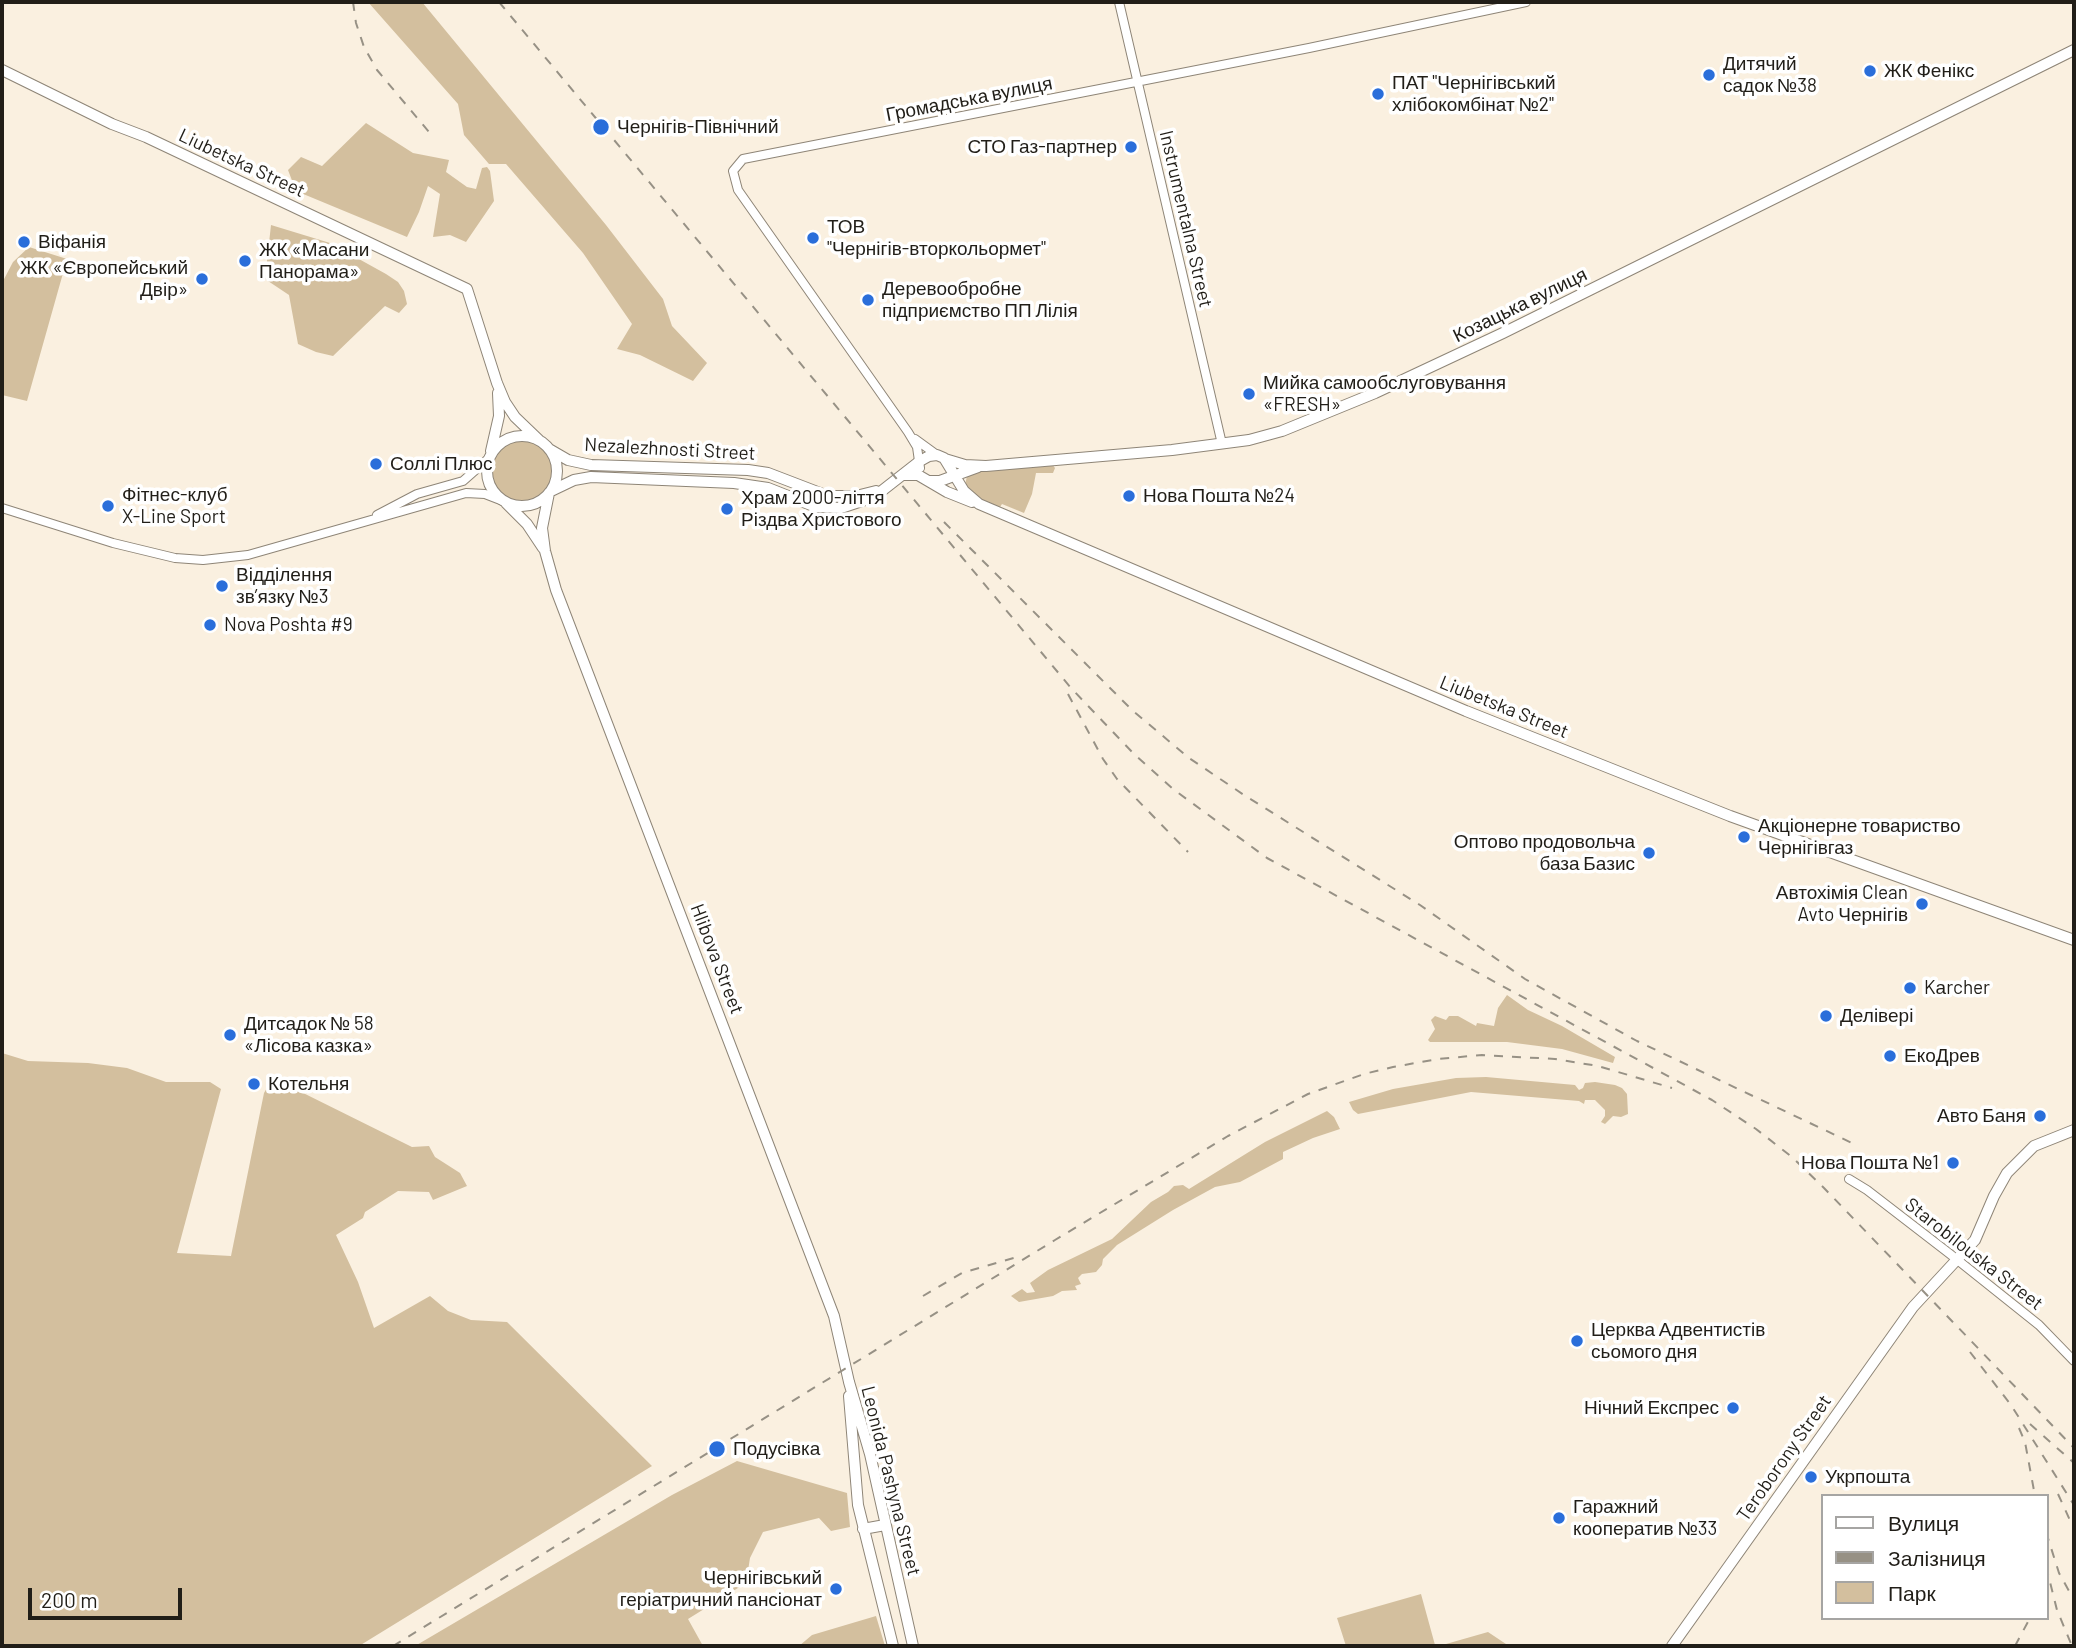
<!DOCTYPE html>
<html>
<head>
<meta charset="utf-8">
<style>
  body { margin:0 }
  #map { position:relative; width:2076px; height:1648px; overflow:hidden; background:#faf0e0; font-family:Barlow,sans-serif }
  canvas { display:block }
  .frame { position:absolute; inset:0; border:4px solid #211e18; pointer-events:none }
  .legend { position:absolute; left:1821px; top:1494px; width:228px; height:126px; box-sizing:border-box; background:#fff; border:2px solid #a6a5a3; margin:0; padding:9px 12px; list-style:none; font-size:21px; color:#211e18 }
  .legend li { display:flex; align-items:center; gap:14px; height:35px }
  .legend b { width:35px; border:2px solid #a6a5a3 }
  .scale { position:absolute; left:28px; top:1588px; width:154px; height:32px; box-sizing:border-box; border:4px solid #211e18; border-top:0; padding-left:9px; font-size:21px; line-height:24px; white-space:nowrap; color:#211e18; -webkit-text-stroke:5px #fff; paint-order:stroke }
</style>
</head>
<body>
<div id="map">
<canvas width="2076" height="1648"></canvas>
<div class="frame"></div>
<ul class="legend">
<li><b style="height:9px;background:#fff"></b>Вулиця</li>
<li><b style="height:9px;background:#979185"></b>Залізниця</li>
<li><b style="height:19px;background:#d3bf9e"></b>Парк</li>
</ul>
<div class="scale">200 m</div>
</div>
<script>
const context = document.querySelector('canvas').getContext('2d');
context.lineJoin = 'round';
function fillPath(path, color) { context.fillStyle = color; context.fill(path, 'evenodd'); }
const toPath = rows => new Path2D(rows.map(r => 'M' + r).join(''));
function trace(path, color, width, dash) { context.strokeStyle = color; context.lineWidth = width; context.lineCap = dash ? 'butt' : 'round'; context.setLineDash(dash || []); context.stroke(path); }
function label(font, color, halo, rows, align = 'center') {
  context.font = font + ' Barlow,sans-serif'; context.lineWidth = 7; context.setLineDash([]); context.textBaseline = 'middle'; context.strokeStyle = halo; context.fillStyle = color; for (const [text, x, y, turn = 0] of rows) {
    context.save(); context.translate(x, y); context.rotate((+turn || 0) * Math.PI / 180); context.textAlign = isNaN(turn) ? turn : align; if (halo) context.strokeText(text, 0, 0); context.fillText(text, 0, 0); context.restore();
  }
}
fillPath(toPath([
  [368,2,422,2,606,225,663,299,672,326,707,363,693,381,640,355,617,349,632,324,583,253,506,164,489,164,464,135,458,104],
  [366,123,413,153,449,160,446,172,467,187,476,189,482,168,487,167,490,171,494,201,466,242,450,235,433,237,440,194,428,186,419,212,407,237,296,191,288,170,301,157,322,166],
  [271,225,330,243,386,274,398,282,404,291,407,304,399,313,385,306,333,356,316,352,298,344,289,295,265,279],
  [29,247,67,259,27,401,2,395,2,283,13,262],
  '490 471a31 31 0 1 1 62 0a31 31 0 1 1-62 0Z',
  [1052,464,1055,468,1053,473,1036,473,1032,494,1024,513,1002,504,1000,507,978,499,965,485,967,476,972,472],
  [1507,995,1528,1010,1562,1026,1615,1057,1613,1063,1562,1049,1507,1042,1430,1042,1428,1040,1435,1029,1431,1020,1435,1016,1446,1020,1449,1016,1458,1016,1476,1026,1477,1023,1494,1026,1498,1008],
  [2,1053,28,1061,88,1063,127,1068,166,1082,210,1082,221,1089,177,1253,231,1256,264,1093,271,1081,279,1081,412,1147,429,1146,435,1157,460,1173,467,1186,433,1200,429,1192,398,1191,365,1212,363,1218,336,1235,358,1282,374,1328,430,1296,448,1311,471,1320,507,1322,652,1466,359,1646,2,1646],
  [1486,1077,1575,1085,1579,1090,1583,1088,1585,1083,1595,1082,1615,1085,1622,1088,1627,1094,1628,1114,1621,1117,1613,1116,1605,1124,1601,1122,1605,1116,1605,1110,1595,1100,1585,1100,1584,1104,1579,1101,1471,1092,1358,1114,1353,1110,1349,1102,1393,1089,1456,1078],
  [1327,1111,1334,1117,1340,1129,1313,1138,1283,1152,1283,1159,1240,1182,1215,1187,1173,1210,1117,1245,1103,1259,1102,1265,1096,1272,1082,1274,1078,1278,1081,1284,1075,1286,1077,1290,1062,1291,1053,1296,1019,1302,1011,1296,1022,1289,1027,1293,1035,1292,1030,1283,1048,1270,1112,1239,1151,1202,1168,1192,1174,1186,1183,1185,1189,1189,1265,1142],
  [737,1461,847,1493,850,1527,831,1531,819,1518,763,1532,750,1558,746,1583,688,1619,703,1646,415,1646,672,1495],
  [1421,1594,1435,1645,1346,1646,1337,1618],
  [876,1616,885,1646,799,1646,812,1635],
  [1488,1632,1509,1646,1439,1646]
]), '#d3bf9e');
const minor = toPath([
  [1119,2,1222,444],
  [915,439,937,455],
  [920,468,917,447,908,432,738,190,733,171,743,159,1309,48,1526,2],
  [2,508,113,543,175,558,203,560,248,555,466,493,485,494,503,501],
  [377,515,417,494,463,481,488,459],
  [1849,1179,1867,1190,1950,1254,2039,1325,2074,1361]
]);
const major = toPath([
  [2,70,112,124,146,137,467,289,497,383,505,402,515,417,539,440],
  '487 471a35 35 0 1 1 70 0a35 35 0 1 1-70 0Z',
  [549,449,568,460,591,465,748,470,768,473,828,496,856,496,876,491],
  [491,451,499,416,498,393],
  [945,459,965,465,986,466,1172,450,1249,440,1282,431,1375,393,1503,333,2074,50],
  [903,475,918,475,947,492,972,502],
  [929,481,940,481,978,467],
  [551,491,574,480,591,477,734,483,768,488,816,507,841,508,874,497,920,461,929,456,937,455,944,458,964,491,979,504,1466,711,1730,816,2074,940],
  [549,493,542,528,545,551,556,590,834,1316,849,1382,870,1454,913,1646],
  [506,503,527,524,543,548],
  [849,1396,858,1505,893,1646],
  [863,1529,885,1525],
  [1672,1646,1913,1307,1975,1240,1994,1196,2007,1173,2034,1146,2074,1130]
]);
trace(minor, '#8e8577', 10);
trace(major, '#8e8577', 12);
trace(minor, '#fff', 8);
trace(major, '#fff', 10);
trace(toPath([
  [353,2,356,23,364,47,377,70,429,132],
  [499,2,1071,688,1133,753,1173,789,1267,858,1712,1100,1756,1129,1792,1157,1824,1188,2074,1448],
  [944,522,1132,710,1189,758,1244,795,1420,905,1525,979,1637,1041,1852,1143],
  [1068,694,1103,759,1117,779,1188,852],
  [923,1296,962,1273,1017,1257],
  [1970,1352,2011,1405,2074,1505],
  [2030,1424,2074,1463],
  [2019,1428,2025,1442,2035,1496],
  [2058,1494,2074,1529],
  [2046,1532,2059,1573,2074,1600],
  [2046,1566,2057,1610,2072,1646],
  [393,1646,1055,1240,1228,1136,1308,1094,1364,1074,1393,1067,1438,1059,1482,1055,1555,1059,1598,1066,1672,1088],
  [2015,1646,2030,1618]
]), '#979185', 2, [9, 9]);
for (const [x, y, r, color] of [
  [1870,71,7,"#2a6eda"],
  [1709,75,7,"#2a6eda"],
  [1378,94,7,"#2a6eda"],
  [601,127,9,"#2a6eda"],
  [1131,147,7,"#2a6eda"],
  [813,238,7,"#2a6eda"],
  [24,242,7,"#2a6eda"],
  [245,261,7,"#2a6eda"],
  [202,279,7,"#2a6eda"],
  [868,300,7,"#2a6eda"],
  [1249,394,7,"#2a6eda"],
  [376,464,7,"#2a6eda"],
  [1129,496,7,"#2a6eda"],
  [108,506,7,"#2a6eda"],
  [727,509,7,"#2a6eda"],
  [222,586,7,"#2a6eda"],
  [210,625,7,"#2a6eda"],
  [1744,837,7,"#2a6eda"],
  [1649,853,7,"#2a6eda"],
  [1922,904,7,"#2a6eda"],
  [1910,988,7,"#2a6eda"],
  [1826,1016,7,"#2a6eda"],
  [230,1035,7,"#2a6eda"],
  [1890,1056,7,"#2a6eda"],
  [254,1084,7,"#2a6eda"],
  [2040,1116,7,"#2a6eda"],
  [1953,1163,7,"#2a6eda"],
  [1577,1341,7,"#2a6eda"],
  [1733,1408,7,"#2a6eda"],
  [717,1449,9,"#2a6eda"],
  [1811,1477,7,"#2a6eda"],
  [1559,1518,7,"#2a6eda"],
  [836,1589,7,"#2a6eda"]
]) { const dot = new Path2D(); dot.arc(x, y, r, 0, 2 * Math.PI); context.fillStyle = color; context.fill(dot); trace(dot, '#fff', 2.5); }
label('19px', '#211e18', '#fff', [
  ["Дитячий",1723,64],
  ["садок №38",1723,86],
  ["ЖК Фенікс",1884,71],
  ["ПАТ \"Чернігівський",1392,83],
  ["хлібокомбінат №2\"",1392,105],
  ["Чернігів-Північний",617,127],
  ["СТО Газ-партнер",1117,147,"right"],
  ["ТОВ",827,227],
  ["\"Чернігів-вторкольормет\"",827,249],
  ["Віфанія",38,242],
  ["ЖК «Масани",259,250],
  ["Панорама»",259,272],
  ["ЖК «Європейський",188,268,"right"],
  ["Двір»",188,290,"right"],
  ["Деревообробне",882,289],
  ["підприємство ПП Лілія",882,311],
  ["Мийка самообслуговування",1263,383],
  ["«FRESH»",1263,405],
  ["Соллі Плюс",390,464],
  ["Фітнес-клуб",122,495],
  ["X-Line Sport",122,517],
  ["Нова Пошта №24",1143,496],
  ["Храм 2000-ліття",741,498],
  ["Різдва Христового",741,520],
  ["Відділення",236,575],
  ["зв’язку №3",236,597],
  ["Nova Poshta #9",224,625],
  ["Акціонерне товариство",1758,826],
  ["Чернігівгаз",1758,848],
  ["Оптово продовольча",1635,842,"right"],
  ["база Базис",1635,864,"right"],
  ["Автохімія Clean",1908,893,"right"],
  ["Avto Чернігів",1908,915,"right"],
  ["Kаrcher",1924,988],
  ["Делівері",1840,1016],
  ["Дитсадок № 58",244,1024],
  ["«Лісова казка»",244,1046],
  ["ЕкоДрев",1904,1056],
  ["Котельня",268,1084],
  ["Авто Баня",2026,1116,"right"],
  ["Нова Пошта №1",1939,1163,"right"],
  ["Церква Адвентистів",1591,1330],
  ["сьомого дня",1591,1352],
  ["Нічний Експрес",1719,1408,"right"],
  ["Подусівка",733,1449],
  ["Укрпошта",1825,1477],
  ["Гаражний",1573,1507],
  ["кооператив №33",1573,1529],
  ["Чернігівський",822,1578,"right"],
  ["геріатричний пансіонат",822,1600,"right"]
], 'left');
label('19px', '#211e18', '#fff', [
  ["Громадська вулиця",969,99,-11],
  ["Liubetska Street",242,163,25],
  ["Instrumentalna Street",1186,219,77],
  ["Козацька вулиця",1520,305,-26],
  ["Nezalezhnosti Street",670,449,3],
  ["Liubetska Street",1504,707,22],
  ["Hlibova Street",717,959,69],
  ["Starobilouska Street",1974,1254,38],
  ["Teroborony Street",1784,1458,-55],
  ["Leonida Pashyna Street",891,1481,76]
]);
</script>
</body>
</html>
